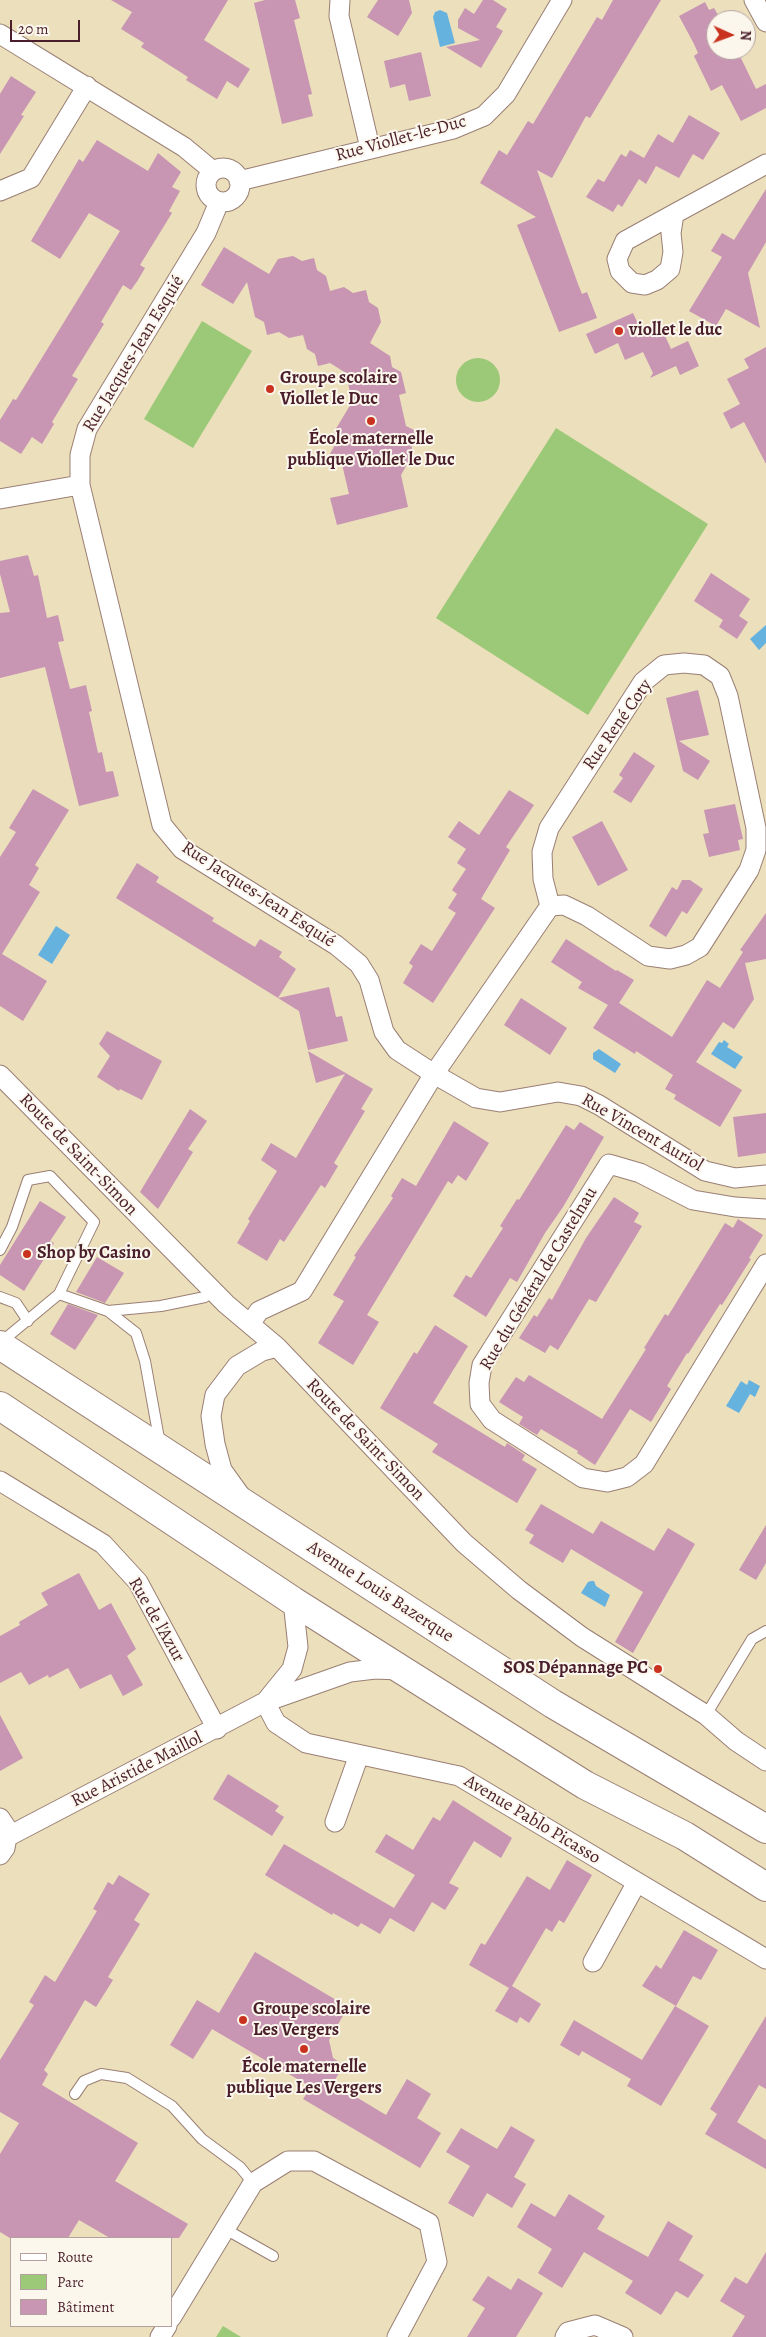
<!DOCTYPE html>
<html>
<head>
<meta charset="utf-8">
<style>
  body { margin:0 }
  #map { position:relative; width:766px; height:2337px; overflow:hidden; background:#ebdfbc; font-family:Alegreya,serif }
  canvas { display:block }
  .legend { position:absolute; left:10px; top:2237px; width:162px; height:90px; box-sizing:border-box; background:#fbf7ec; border:1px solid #b4a19f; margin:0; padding:6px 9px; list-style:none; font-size:15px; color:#4a1f2b }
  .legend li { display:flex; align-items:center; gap:10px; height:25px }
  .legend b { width:25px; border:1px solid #b4a19f }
  .north { position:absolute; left:706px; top:10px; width:50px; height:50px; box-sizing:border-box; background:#fbf7ec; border:1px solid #b4a19f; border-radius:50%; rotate:92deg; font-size:14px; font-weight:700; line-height:20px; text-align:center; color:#4a1f2b }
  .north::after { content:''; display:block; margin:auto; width:18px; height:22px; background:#c8321e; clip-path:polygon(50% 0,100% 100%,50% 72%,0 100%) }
  .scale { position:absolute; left:10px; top:20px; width:70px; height:22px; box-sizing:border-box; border:2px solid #4a1f2b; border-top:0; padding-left:6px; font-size:15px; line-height:18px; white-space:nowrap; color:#4a1f2b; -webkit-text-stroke:4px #fbf7ec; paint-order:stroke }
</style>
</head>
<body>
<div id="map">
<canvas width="766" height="2337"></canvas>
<ul class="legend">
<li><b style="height:6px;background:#fff"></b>Route</li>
<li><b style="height:14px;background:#9cc977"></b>Parc</li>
<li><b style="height:14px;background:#c895b3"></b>Bâtiment</li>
</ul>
<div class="north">N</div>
<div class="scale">20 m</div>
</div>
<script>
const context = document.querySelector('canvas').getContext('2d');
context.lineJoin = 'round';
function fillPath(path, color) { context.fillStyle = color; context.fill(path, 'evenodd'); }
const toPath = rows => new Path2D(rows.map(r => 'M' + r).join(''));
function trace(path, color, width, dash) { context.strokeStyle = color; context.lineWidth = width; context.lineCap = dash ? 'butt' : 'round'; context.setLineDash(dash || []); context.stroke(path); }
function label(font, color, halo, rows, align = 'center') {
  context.font = font + ' Alegreya,serif'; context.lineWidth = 4; context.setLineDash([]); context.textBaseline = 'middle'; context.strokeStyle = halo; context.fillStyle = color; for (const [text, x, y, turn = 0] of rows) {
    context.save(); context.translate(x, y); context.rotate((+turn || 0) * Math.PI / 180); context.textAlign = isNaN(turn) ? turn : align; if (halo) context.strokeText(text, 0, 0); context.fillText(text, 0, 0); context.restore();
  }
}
fillPath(toPath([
  [202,321,252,351,193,448,144,419],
  '456 380a22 22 0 1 1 44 0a22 22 0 1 1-44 0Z',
  [556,428,708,524,588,715,436,618],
  [223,2326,241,2337,216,2337]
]), '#9cc977');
fillPath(toPath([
  [440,10,447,13,455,43,440,47,433,17,435,12],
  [766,625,766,643,759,650,750,639],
  [56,926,70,935,52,964,38,955],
  [724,1040,729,1044,727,1047,743,1057,735,1069,711,1054,719,1042,722,1043],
  [599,1049,621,1064,615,1073,593,1059,593,1053],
  [749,1380,760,1386,755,1397,750,1394,739,1413,726,1406,741,1381,747,1385],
  [591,1581,594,1581,596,1586,610,1595,605,1607,581,1593,588,1582]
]), '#66b2df');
fillPath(toPath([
  [111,0,228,0,204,40,250,69,238,88,227,81,217,99,186,80,188,77,141,47,144,43,121,29,132,12],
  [265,0,295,0,300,18,294,20,312,94,308,95,313,116,282,124,254,3],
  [378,0,409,0,412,13,398,36,367,17],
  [483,0,493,0,507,9,496,27,503,31,481,68,446,47,480,40,458,28,458,20,465,8,474,14],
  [613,0,661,0,590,118,586,116,552,178,537,170,578,284,582,294,587,292,597,318,559,332,517,225,536,217,480,183,499,150,507,155,528,121,533,124,597,17,602,20],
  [705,2,709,10,714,8,721,20,716,20,716,50,737,50,756,89,766,84,766,108,741,121,722,85,711,91,694,56,698,53,694,44,679,16],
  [421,52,431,96,409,101,405,84,390,88,384,61],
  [11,76,36,92,21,115,24,116,0,154,0,94],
  [689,115,720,133,703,160,693,154,679,178,656,166,646,184,639,179,622,207,618,204,613,212,586,197,598,179,604,182,621,154,626,157,630,150,644,158,658,134,673,143],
  [97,140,148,171,158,153,181,172,172,187,180,191,169,211,172,213,140,265,145,268,138,280,131,290,123,285,101,322,104,324,72,376,78,379,52,422,54,424,42,444,32,437,21,454,0,441,0,420,13,399,16,400,120,231,89,213,60,259,31,241,79,159,83,162],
  [766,189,766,242,748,273,760,328,726,309,716,326,689,311,722,257,711,251,722,233,734,240],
  [224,247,269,274,278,259,293,256,302,261,314,258,317,270,326,276,330,291,344,287,353,293,366,290,369,302,378,308,381,322,370,343,390,356,392,367,401,372,406,393,399,395,406,426,418,432,411,443,413,454,401,475,408,507,337,525,330,498,349,494,341,460,330,454,336,443,334,432,352,402,346,373,330,363,318,366,315,354,307,349,303,335,289,338,279,332,267,335,264,322,255,317,247,282,233,304,201,285],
  [633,313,642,332,653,327,661,327,671,349,688,341,699,366,680,375,676,366,650,378,653,373,643,352,625,360,618,343,595,354,586,334],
  [766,347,766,464,744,422,731,429,723,413,740,404,727,379,749,368,744,359],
  [28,555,34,576,38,575,47,618,58,615,64,641,58,642,70,689,86,685,92,711,89,712,98,753,102,752,106,772,113,771,119,796,79,806,45,667,0,678,0,613,10,612,0,574,0,561],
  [711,573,750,599,739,616,748,622,737,639,719,627,723,620,694,601],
  [698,690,709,735,679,741,710,761,698,780,683,771,666,698],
  [634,752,655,766,631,803,613,792,623,778,619,775],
  [33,789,69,810,35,865,39,868,29,885,40,892,2,954,47,981,23,1021,0,1006,0,857,16,832,9,828],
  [509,790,534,805,506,847,510,850,481,899,495,908,433,1003,403,983,413,966,409,963,421,944,432,951,456,913,448,908,457,894,452,890,466,869,457,863,466,849,448,837,459,821,479,835],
  [735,804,743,839,738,840,740,850,709,857,703,834,709,833,704,810],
  [602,821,628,870,598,886,572,837],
  [137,863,159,877,156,882,214,918,212,921,255,947,260,939,282,952,279,957,296,969,278,998,116,898],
  [682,880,690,880,703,889,687,914,682,911,666,937,649,926,672,887,677,890],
  [766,913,766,959,745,963,754,999,734,1029,723,1022,696,1062,742,1090,720,1127,674,1099,676,1095,665,1089,673,1075,636,1051,635,1054,593,1028,608,1005,578,988,582,982,551,962,566,939,616,971,617,970,634,980,619,1003,672,1037,707,980,720,988,743,952,740,950],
  [329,987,336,1017,342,1016,348,1041,308,1050,299,1011,278,998],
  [521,998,567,1028,550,1055,504,1025],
  [107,1031,162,1061,142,1100,120,1089,119,1091,97,1077,110,1056,99,1044],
  [308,1051,373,1089,361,1109,365,1111,334,1163,338,1166,325,1188,321,1185,284,1242,280,1239,267,1261,237,1243,250,1221,248,1219,277,1171,261,1160,271,1143,296,1158,345,1074,316,1083],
  [190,1109,207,1121,188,1149,193,1152,158,1209,140,1192],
  [766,1113,766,1153,738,1157,733,1117],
  [454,1121,489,1143,466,1181,458,1175,452,1184,448,1181,367,1315,379,1322,353,1365,318,1343,344,1301,333,1295,356,1257,354,1256,393,1198,391,1196,402,1178,416,1186],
  [580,1122,604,1137,563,1207,545,1233,517,1282,510,1278,486,1317,453,1296,466,1275,471,1278,503,1228,500,1226,517,1199,519,1200,566,1125,574,1130],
  [614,1197,639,1213,634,1222,642,1226,596,1302,589,1299,558,1350,550,1345,545,1353,519,1338,534,1315,537,1317,549,1298,552,1300,586,1238],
  [40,1201,66,1217,50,1241,54,1243,24,1291,0,1275,0,1265],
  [738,1219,763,1235,749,1258,751,1259,722,1305,720,1304,688,1354,687,1353,667,1386,671,1389,651,1422,630,1409,595,1465,577,1453,578,1451,541,1429,537,1435,519,1424,523,1417,499,1402,516,1377,524,1382,529,1375,602,1419,646,1349,644,1348,665,1314,668,1316,725,1223,733,1228],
  [97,1257,124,1273,105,1303,76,1292],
  [68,1304,98,1315,75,1350,50,1334],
  [435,1325,468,1346,433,1403,505,1447,507,1443,525,1455,522,1460,537,1469,517,1503,432,1452,438,1444,380,1408,414,1352,417,1354],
  [541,1504,593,1534,601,1521,654,1551,668,1528,695,1544,633,1653,615,1642,643,1592,571,1549,563,1563,529,1543,534,1535,525,1530],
  [766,1525,766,1563,756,1580,739,1570],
  [79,1573,99,1610,111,1603,136,1649,127,1656,143,1685,123,1696,111,1674,80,1689,68,1668,49,1678,48,1675,29,1685,21,1672,0,1683,0,1636,20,1625,19,1622,48,1605,41,1593],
  [0,1715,23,1758,0,1771],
  [228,1774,279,1806,275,1811,284,1817,272,1836,213,1799],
  [453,1800,512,1838,501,1858,474,1841,449,1883,459,1888,445,1910,432,1902,414,1932,390,1918,380,1934,361,1923,358,1927,333,1913,332,1915,265,1875,284,1844,394,1908,415,1875,375,1852,386,1834,413,1850,433,1817,440,1821],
  [567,1860,592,1875,564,1923,559,1920,552,1932,546,1928,512,1986,541,2004,529,2023,520,2017,517,2023,495,2011,509,1988,469,1965,481,1943,485,1945,527,1876,550,1890],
  [119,1875,150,1894,134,1920,140,1924,108,1977,113,1980,96,2007,85,2000,44,2070,48,2074,42,2085,138,2143,115,2181,188,2224,179,2238,110,2238,79,2220,68,2238,10,2238,0,2232,0,2154,19,2123,0,2112,0,2060,34,2005,29,2002,45,1975,55,1982,97,1911,93,1909,108,1882,113,1885],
  [684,1930,718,1950,701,1980,693,1976,676,2006,642,1986,656,1965,661,1969],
  [255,1952,348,2007,329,2040,333,2058,344,2065,333,2083,386,2115,407,2079,431,2094,417,2118,441,2133,420,2168,303,2099,311,2087,212,2029,193,2059,170,2045,197,2000,219,2013],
  [675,2006,709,2026,661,2106,627,2086,631,2079,582,2051,579,2056,560,2045,574,2020,642,2060],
  [766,2016,766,2089,759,2085,737,2122,766,2140,766,2169,705,2134,717,2114,710,2109],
  [511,2126,535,2140,514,2177,526,2184,512,2208,487,2193,473,2217,448,2203,470,2166,446,2152,461,2128,497,2149],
  [569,2194,605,2216,597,2229,648,2257,668,2221,693,2236,679,2260,704,2275,688,2298,676,2291,661,2315,625,2293,633,2281,584,2252,562,2288,538,2273,552,2249,517,2227,531,2203,555,2217],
  [766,2252,766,2337,732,2337,745,2316,720,2301,735,2277,747,2284],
  [488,2276,511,2290,518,2278,543,2293,516,2337,467,2337,485,2308,472,2300]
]), '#c895b3');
const service = toPath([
  [0,1250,12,1227,28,1180,50,1176,94,1222,59,1294],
  [0,1297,16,1303,28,1321],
  [108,1311,161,1306,205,1297,213,1290],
  [2,1345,6,1338,59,1294,108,1311,136,1333,145,1361,160,1444],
  [706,1715,752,1639,766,1631],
  [75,2094,84,2081,101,2074,127,2078,172,2106,202,2139,240,2167,253,2183],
  [225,2229,273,2256]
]);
const minor = toPath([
  [340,0,339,16,370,148],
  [754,0,766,22],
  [0,34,184,147,213,171],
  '206 185a17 17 0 1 1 34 0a17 17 0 1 1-34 0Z',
  [239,181,453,129,484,116,506,94,562,0],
  [0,191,31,178,87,86],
  [219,202,206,233,87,429,80,455,80,485,162,825,182,849,336,945,359,964,369,980,384,1032,397,1050,434,1074,302,1291,259,1311,250,1324],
  [674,214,671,233,673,252,670,269,657,280,645,285,632,283,620,271,617,259,625,241,674,214,766,164],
  [0,499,80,485],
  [550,906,543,879,542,852,549,828,643,682,664,665,684,663,704,665,720,676,728,696,756,828,756,850,749,870,700,947,686,955,670,959,648,956,587,916,564,905,550,906,434,1074,476,1098,500,1102,558,1092,581,1096,599,1105,705,1171,735,1178,766,1175],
  [0,1075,226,1304,277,1347,464,1543,519,1590,582,1637,706,1715,736,1741,766,1761],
  [766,1209,735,1207,693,1200,640,1173,609,1164,482,1365,479,1383,480,1404,492,1420,583,1478,607,1482,627,1477,644,1464,766,1264],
  [0,1481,103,1544,138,1582,217,1729],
  [240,1495,222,1470,215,1444,211,1416,215,1395,237,1366,262,1351,277,1347],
  [266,1701,292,1669,298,1647,293,1601],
  [265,1702,276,1723,306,1743,459,1776,766,1959],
  [0,1818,6,1827,7,1837,5,1848,0,1855],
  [335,1822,359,1755],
  [7,1837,265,1702,350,1672,375,1669,400,1670],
  [593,1962,637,1882],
  [171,2318,253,2183,288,2161,314,2161,429,2223,437,2262,397,2337],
  [160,2337,167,2326],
  [565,2337,568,2332,595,2325,623,2337]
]);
const secondary = toPath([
  [0,1345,553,1704,766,1829],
  [0,1406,293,1601,402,1670,585,1785,685,1836,766,1887]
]);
trace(service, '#9a7f74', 12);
trace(minor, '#9a7f74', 21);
trace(secondary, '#9a7f74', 30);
trace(service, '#fff', 10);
trace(minor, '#fff', 19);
trace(secondary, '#fff', 28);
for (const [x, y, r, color] of [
  [619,331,5,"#c8321e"],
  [270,389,5,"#c8321e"],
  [371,421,5,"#c8321e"],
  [27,1254,5,"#c8321e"],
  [658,1669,5,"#c8321e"],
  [243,2020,5,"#c8321e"],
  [304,2049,5,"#c8321e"]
]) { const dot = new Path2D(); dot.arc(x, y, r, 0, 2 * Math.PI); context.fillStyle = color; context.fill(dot); trace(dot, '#fbf7ec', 2); }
label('18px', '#4a1f2b', '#fbf7ec', [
  ["Rue Viollet-le-Duc",401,139,-15],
  ["Rue Jacques-Jean Esquié",134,354,-59],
  ["Rue René Coty",618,725,-55],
  ["Rue Jacques-Jean Esquié",258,895,33],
  ["Rue Vincent Auriol",642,1133,30],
  ["Route de Saint-Simon",78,1155,46],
  ["Rue du Général de Castelnau",539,1279,-59],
  ["Route de Saint-Simon",365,1440,46],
  ["Avenue Louis Bazerque",380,1592,33],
  ["Rue de l'Azur",156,1620,60],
  ["Rue Aristide Maillol",137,1770,-27],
  ["Avenue Pablo Picasso",532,1820,31]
]);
label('bold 18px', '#4a1f2b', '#fbf7ec', [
  ["viollet le duc",629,331],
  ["Groupe scolaire",280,379],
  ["Viollet le Duc",280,400],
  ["École maternelle",371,440,"center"],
  ["publique Viollet le Duc",371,461,"center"],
  ["Shop by Casino",37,1254],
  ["SOS Dépannage PC",648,1669,"right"],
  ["Groupe scolaire",253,2010],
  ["Les Vergers",253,2031],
  ["École maternelle",304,2068,"center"],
  ["publique Les Vergers",304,2089,"center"]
], 'left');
</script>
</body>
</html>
